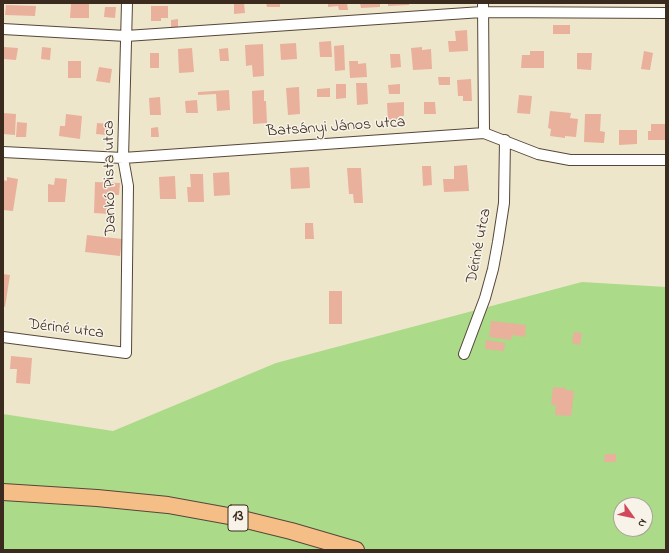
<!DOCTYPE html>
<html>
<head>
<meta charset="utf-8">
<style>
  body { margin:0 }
  #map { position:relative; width:669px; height:553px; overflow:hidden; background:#eee6cb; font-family:"Indie Flower",sans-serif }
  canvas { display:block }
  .frame { position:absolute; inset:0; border:4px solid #3b2a1e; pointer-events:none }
  .north { position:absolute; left:613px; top:497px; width:40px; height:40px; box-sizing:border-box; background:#f7f3e8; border:1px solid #aca397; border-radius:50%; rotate:123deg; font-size:11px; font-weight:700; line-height:16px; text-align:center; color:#3b2a1e }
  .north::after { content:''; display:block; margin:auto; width:14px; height:18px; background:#d1495b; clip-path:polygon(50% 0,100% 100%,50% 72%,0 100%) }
</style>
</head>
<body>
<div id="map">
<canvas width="669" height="553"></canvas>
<div class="frame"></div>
<div class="north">N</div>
</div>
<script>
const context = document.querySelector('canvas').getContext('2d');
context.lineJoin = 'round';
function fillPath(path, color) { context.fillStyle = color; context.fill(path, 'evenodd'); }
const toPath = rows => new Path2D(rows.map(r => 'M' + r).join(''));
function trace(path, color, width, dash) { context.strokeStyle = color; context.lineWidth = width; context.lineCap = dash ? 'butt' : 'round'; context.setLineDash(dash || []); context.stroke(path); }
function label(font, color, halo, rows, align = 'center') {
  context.font = font + ' "Indie Flower",sans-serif'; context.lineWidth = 3; context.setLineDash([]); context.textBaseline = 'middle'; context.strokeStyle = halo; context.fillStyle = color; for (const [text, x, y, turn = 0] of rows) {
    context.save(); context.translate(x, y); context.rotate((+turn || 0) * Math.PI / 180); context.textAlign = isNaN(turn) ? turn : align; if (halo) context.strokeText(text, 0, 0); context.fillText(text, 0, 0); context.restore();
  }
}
fillPath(toPath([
  [582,282,666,287,666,550,3,550,3,414,113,431,276,363],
  [621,505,645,505,645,529,621,529]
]), '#abda88');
fillPath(toPath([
  [71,3,89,3,89,18,70,18],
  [234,3,244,3,245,13,234,14],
  [266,3,280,3,280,7,267,7],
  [328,3,347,3,348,10,339,10,338,6,328,7],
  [360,3,380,3,380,7,361,8],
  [388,3,409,3,409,5,388,6],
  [6,5,36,6,35,16,5,15],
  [151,6,168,6,168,18,161,18,161,21,151,21],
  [105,7,116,7,115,18,104,17],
  [178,19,178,27,171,27,171,20],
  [553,25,570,25,570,34,553,34],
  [467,30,468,51,449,52,448,41,456,41,455,31],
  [331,41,332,57,320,57,319,42],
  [296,43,297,59,281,60,280,44],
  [263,44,264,76,253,77,252,65,246,66,245,45],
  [344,45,345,70,335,71,334,46],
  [4,47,18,48,16,60,3,59],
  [42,47,51,48,50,60,41,59],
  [422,47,422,50,431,49,432,69,413,70,411,48],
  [192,48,194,72,179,73,178,49],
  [228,48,229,61,220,61,219,49],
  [530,51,544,51,544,68,521,68,522,55,530,55],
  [644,51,653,53,650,70,641,69],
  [150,53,159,53,159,68,150,68],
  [577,53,592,53,591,70,577,69],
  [390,54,400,54,401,67,391,68],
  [68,61,81,61,81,78,68,78],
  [349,61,358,61,358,64,366,63,367,77,350,78],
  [99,67,112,69,110,83,96,81],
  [438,77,450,77,450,85,439,85],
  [471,79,472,101,463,101,463,96,458,96,457,80],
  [356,83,367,83,368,104,357,105],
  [336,84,346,84,346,98,336,99],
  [400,84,400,94,389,94,388,85],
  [299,87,300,114,288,115,286,88],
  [330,88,330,97,317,97,317,89],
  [229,90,230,110,217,111,216,94,198,95,198,92],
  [264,90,264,101,266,101,267,123,253,124,252,91],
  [519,95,532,96,530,114,517,113],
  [160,97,161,115,150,115,149,98],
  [197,100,198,113,186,113,185,101],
  [404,102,404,116,399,116,399,121,388,122,387,103],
  [424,102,435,102,436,114,424,114],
  [550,111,571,113,570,118,578,119,576,137,565,136,565,138,550,136,551,129,548,128],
  [3,113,16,114,15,135,3,134],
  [66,114,82,116,80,139,59,136,60,126,65,126],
  [585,114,601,114,600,131,605,132,604,143,584,142],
  [17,122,27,123,26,137,16,137],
  [97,123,108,124,107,135,96,134],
  [651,124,665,124,665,140,648,140,648,131,651,131],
  [158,127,159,137,151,137,151,128],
  [619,130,637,130,637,144,619,145],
  [467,165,469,191,444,192,443,179,454,179,454,166],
  [422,166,431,166,432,185,423,186],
  [309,167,310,188,291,189,290,168],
  [347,168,361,168,363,203,354,203,353,194,349,194],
  [229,172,230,195,214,196,213,173],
  [190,174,203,174,204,202,188,202,187,187,191,187],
  [175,176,176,199,160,199,159,177],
  [7,177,18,179,13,211,3,210,3,180,7,181],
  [55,178,67,179,65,202,48,202,48,184,54,185],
  [95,182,120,183,119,195,110,195,109,214,94,213],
  [305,223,313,223,314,239,305,239],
  [87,235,122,239,120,256,85,252],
  [3,274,10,275,5,307,3,306],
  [329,291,342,291,342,324,329,324],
  [491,321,526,325,525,337,512,335,511,340,489,337],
  [574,332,582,333,580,345,572,343],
  [486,340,505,343,504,351,485,349],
  [11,356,32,358,30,384,16,383,17,369,10,369],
  [553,387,566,388,565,390,574,391,571,416,555,415,556,405,551,405],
  [605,454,616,454,616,462,604,462]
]), '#e9b09c');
const street = toPath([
  [483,3,484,133],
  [3,29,126,36,482,12,666,13],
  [3,152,123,158,484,133,538,154,570,160,666,160],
  [3,337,126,353,128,186,123,158,127,3],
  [464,354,485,298,493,269,498,242,504,203,505,140]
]);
const primary = toPath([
  [3,492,97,498,168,505,234,517,291,531,356,550]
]);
trace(street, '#564638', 12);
trace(primary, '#564638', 18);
trace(street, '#fff', 10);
trace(primary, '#f6be87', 16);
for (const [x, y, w] of [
  [238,518,20]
]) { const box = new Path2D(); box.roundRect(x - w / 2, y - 13, w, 26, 3); context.fillStyle = '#f7f3e8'; context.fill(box); trace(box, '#3b2a1e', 1); }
label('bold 15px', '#3b2a1e', null, [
  ["13",238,518]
]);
label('16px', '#3b2a1e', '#f7f3e8', [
  ["Batsányi János utca",336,128,-4],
  ["Dankó Pista utca",111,178,-91],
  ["Dériné utca",480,246,-79],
  ["Dériné utca",66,330,7]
]);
</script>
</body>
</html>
